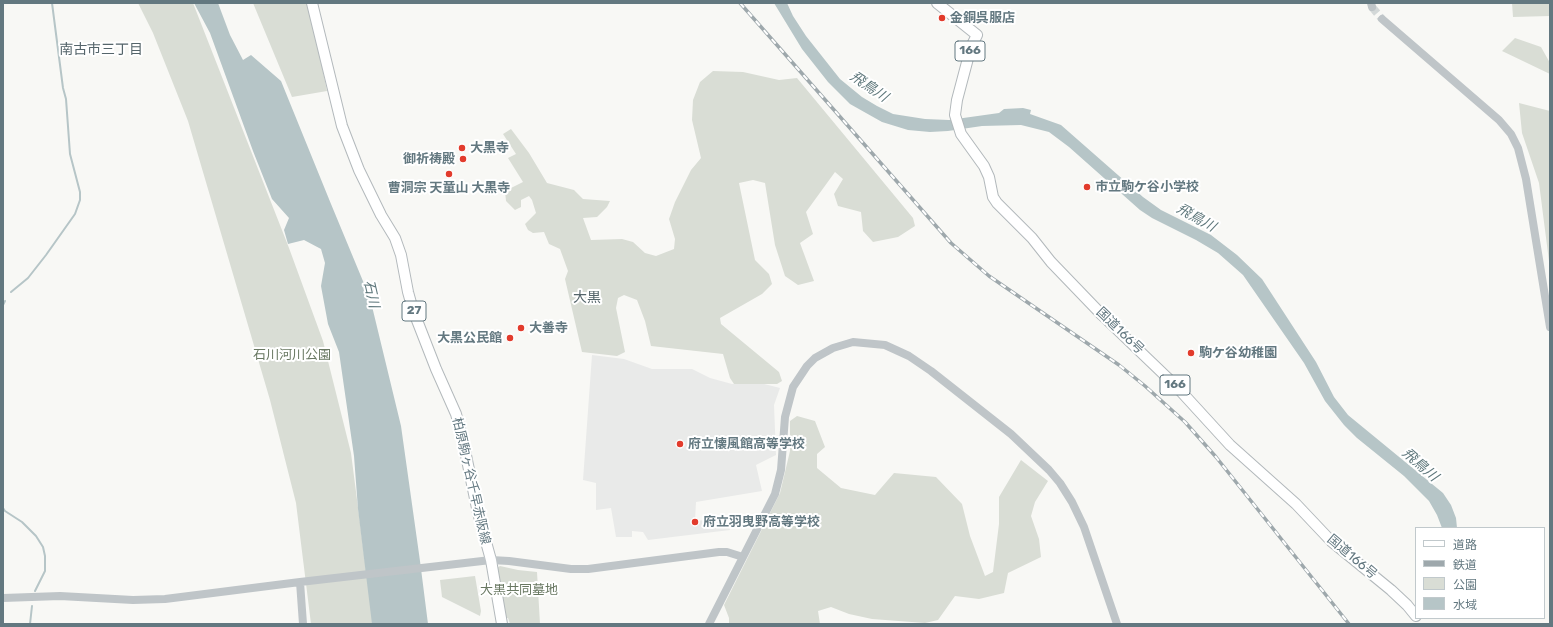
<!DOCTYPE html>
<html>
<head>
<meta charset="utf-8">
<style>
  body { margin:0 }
  #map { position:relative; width:1553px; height:627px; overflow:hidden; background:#f8f8f5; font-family:Rubik,"Noto Sans JP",sans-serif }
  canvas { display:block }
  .frame { position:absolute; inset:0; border:4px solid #637880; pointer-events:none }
  .legend { position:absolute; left:1415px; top:527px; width:130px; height:92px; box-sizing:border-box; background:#fff; border:1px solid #c1c9cc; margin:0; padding:5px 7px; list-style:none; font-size:12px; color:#637880 }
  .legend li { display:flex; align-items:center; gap:8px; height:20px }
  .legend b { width:20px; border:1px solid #c1c9cc }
</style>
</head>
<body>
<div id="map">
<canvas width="1553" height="627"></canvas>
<div class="frame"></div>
<ul class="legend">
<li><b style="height:5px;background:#fff"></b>道路</li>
<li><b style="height:5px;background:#9ea8ac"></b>鉄道</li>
<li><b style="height:11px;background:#d9ddd5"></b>公園</li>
<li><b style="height:11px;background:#b6c5c7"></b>水域</li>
</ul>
</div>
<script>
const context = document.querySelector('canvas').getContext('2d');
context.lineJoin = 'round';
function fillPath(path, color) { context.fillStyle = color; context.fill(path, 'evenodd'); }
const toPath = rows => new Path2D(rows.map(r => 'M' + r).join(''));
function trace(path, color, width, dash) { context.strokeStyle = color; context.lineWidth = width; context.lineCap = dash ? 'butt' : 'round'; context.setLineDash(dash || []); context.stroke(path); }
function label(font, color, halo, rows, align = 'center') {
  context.font = font + ' Rubik,"Noto Sans JP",sans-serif'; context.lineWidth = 4; context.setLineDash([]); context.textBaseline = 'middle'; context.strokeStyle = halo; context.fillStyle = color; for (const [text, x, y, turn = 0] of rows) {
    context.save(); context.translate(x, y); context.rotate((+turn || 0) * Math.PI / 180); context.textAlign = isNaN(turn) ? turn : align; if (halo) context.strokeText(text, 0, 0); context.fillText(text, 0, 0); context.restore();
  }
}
fillPath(toPath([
  [592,355,624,359,652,369,692,369,710,378,732,384,760,383,780,388,774,405,776,455,756,465,762,491,696,502,695,521,726,518,730,530,648,540,643,532,632,531,632,537,616,537,611,508,596,510,596,483,583,480]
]), '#e9eae9');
fillPath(toPath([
  [138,3,193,3,289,248,323,341,351,453,373,624,311,624,296,503,270,400,188,121,153,33],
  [253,3,309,3,327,91,292,97],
  [1512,3,1550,3,1550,16,1513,17],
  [1515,38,1541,47,1550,63,1550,74,1502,51],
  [713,71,743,72,779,80,797,78,913,218,915,226,898,237,873,242,863,231,861,212,838,206,834,194,843,179,835,172,806,212,813,234,800,243,814,281,798,285,785,276,775,245,765,183,753,180,739,183,755,260,769,274,772,284,762,294,720,318,721,324,779,372,782,381,777,384,734,384,730,378,723,354,651,346,645,321,637,300,624,295,618,298,616,308,625,352,617,356,582,352,565,279,568,271,560,249,549,244,544,232,533,233,528,230,525,224,536,213,532,200,529,196,521,200,521,207,515,210,506,201,505,191,523,182,508,158,516,154,503,134,511,129,529,153,547,183,574,190,583,199,610,201,607,207,597,217,583,218,591,240,622,239,633,242,645,253,656,256,674,249,675,239,669,219,675,202,691,170,701,158,692,120,693,100,700,82],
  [1519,103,1550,111,1550,269,1539,183,1522,133],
  [797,416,815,421,825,447,817,454,817,468,841,488,875,495,894,473,936,477,962,504,970,536,985,576,993,572,999,524,999,497,1021,460,1048,481,1035,502,1031,516,1039,539,1041,557,1008,573,1004,593,979,599,955,596,938,620,925,623,872,619,849,614,831,607,818,611,820,624,729,624,729,618,724,605,780,493,790,451,790,421],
  [500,566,518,570,537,572,540,624,510,624,508,618,504,618,497,568],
  [475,576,481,611,480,616,442,597,440,580]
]), '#d9ddd5');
fillPath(toPath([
  [194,3,218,3,230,35,243,60,251,55,281,81,331,204,370,298,401,426,420,561,428,624,372,624,358,509,354,456,339,352,328,324,321,286,325,263,321,249,304,240,288,244,284,230,289,218,272,199,253,151,210,33],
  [774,3,787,3,793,16,806,36,840,79,862,97,877,106,893,114,925,119,949,120,999,113,1004,109,1023,108,1031,110,1030,114,1061,125,1143,197,1161,210,1211,235,1237,255,1262,279,1316,362,1334,397,1348,415,1443,493,1451,505,1456,518,1457,528,1442,528,1437,515,1429,501,1404,476,1357,438,1344,425,1325,401,1304,363,1243,275,1218,253,1196,240,1152,218,1140,210,1069,147,1049,132,1021,125,982,126,948,131,930,132,908,130,882,122,850,104,828,82,802,49]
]), '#b6c5c7');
trace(toPath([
  [11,292,28,278,46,255,75,214,80,200,80,192,70,154,66,99,63,88,52,3],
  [3,305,5,301],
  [3,508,5,511,22,522,36,536,43,547,45,556,45,571,35,591],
  [30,624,32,606]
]), '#b6c5c7', 2);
trace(toPath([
  [1372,7,1382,19]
]), '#d3d8d8', 8, [8, 4]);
const primary = toPath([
  [312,3,342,126,359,170,381,215,395,238,401,255,408,292,413,310,436,369,456,414,462,436,478,513,491,560,502,624]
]);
const trunk = toPath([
  [937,3,977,35,971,47,957,100,955,115,961,134,984,166,989,177,993,197,997,203,1032,238,1051,262,1102,315,1176,386,1230,445,1296,504,1331,541,1391,590,1407,605,1416,616]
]);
trace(primary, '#b3b9bc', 12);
trace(trunk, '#b2b8bb', 12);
trace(toPath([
  [1371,3,1372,7],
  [1382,19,1499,120,1511,134,1518,148,1526,179,1550,327],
  [300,582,303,624],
  [3,598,60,596,133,600,165,599,300,582,491,560,509,561,571,569,588,569,719,552,727,552,743,557,775,494,781,470,785,417,793,387,807,366,815,358,833,348,853,342,885,345,909,356,931,371,1011,434,1049,470,1060,483,1072,502,1084,527,1117,624],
  [709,624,743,557]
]), '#bfc5c8', 8);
trace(primary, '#fff', 10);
trace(trunk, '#fff', 10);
const rail = toPath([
  [740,3,951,243,989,276,1119,365,1145,386,1185,422,1216,457,1349,624]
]);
trace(rail, '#9ea8ac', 3.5);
trace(rail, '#fff', 2, [6]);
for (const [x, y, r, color] of [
  [942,18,4,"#e23b2c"],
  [462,148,4,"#e23b2c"],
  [463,159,4,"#e23b2c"],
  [449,174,4,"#e23b2c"],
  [1087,187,4,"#e23b2c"],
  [521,328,4,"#e23b2c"],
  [510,338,4,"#e23b2c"],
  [1191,353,4,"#e23b2c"],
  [680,444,4,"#e23b2c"],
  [695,522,4,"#e23b2c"]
]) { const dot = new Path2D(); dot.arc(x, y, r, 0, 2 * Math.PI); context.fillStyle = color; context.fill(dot); trace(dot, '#fff', 1.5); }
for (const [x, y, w] of [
  [970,51,30],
  [414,311,24],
  [1175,385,30]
]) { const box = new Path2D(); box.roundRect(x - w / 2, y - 10, w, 20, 3); context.fillStyle = '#fff'; context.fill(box); trace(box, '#637880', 1); }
label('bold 12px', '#637880', null, [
  ["166",970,51],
  ["27",414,311],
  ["166",1175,385]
]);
label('bold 13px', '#637880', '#fff', [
  ["金銅呉服店",950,18],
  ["大黒寺",470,148],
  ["御祈祷殿",455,159,"right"],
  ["市立駒ケ谷小学校",1095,187],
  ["曹洞宗 天童山 大黒寺",449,188,"center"],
  ["大善寺",529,328],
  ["大黒公民館",502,338,"right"],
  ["駒ケ谷幼稚園",1199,353],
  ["府立懐風館高等学校",688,444],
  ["府立羽曳野高等学校",703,522]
], 'left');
label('13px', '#637880', '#fff', [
  ["国道166号",1120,331,44],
  ["柏原駒ヶ谷千早赤阪線",471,481,77],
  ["国道166号",1352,557,40]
]);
label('13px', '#697862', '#fff', [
  ["石川河川公園",292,355],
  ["大黒共同墓地",519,590]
]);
label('14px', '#55656b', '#fff', [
  ["南古市三丁目",101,50],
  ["大黒",587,298]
]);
label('italic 14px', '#5e777b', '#fff', [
  ["飛鳥川",869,87,34],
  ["飛鳥川",1196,218,29],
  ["石川",371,294,77],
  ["飛鳥川",1420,465,41]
]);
</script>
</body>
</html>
